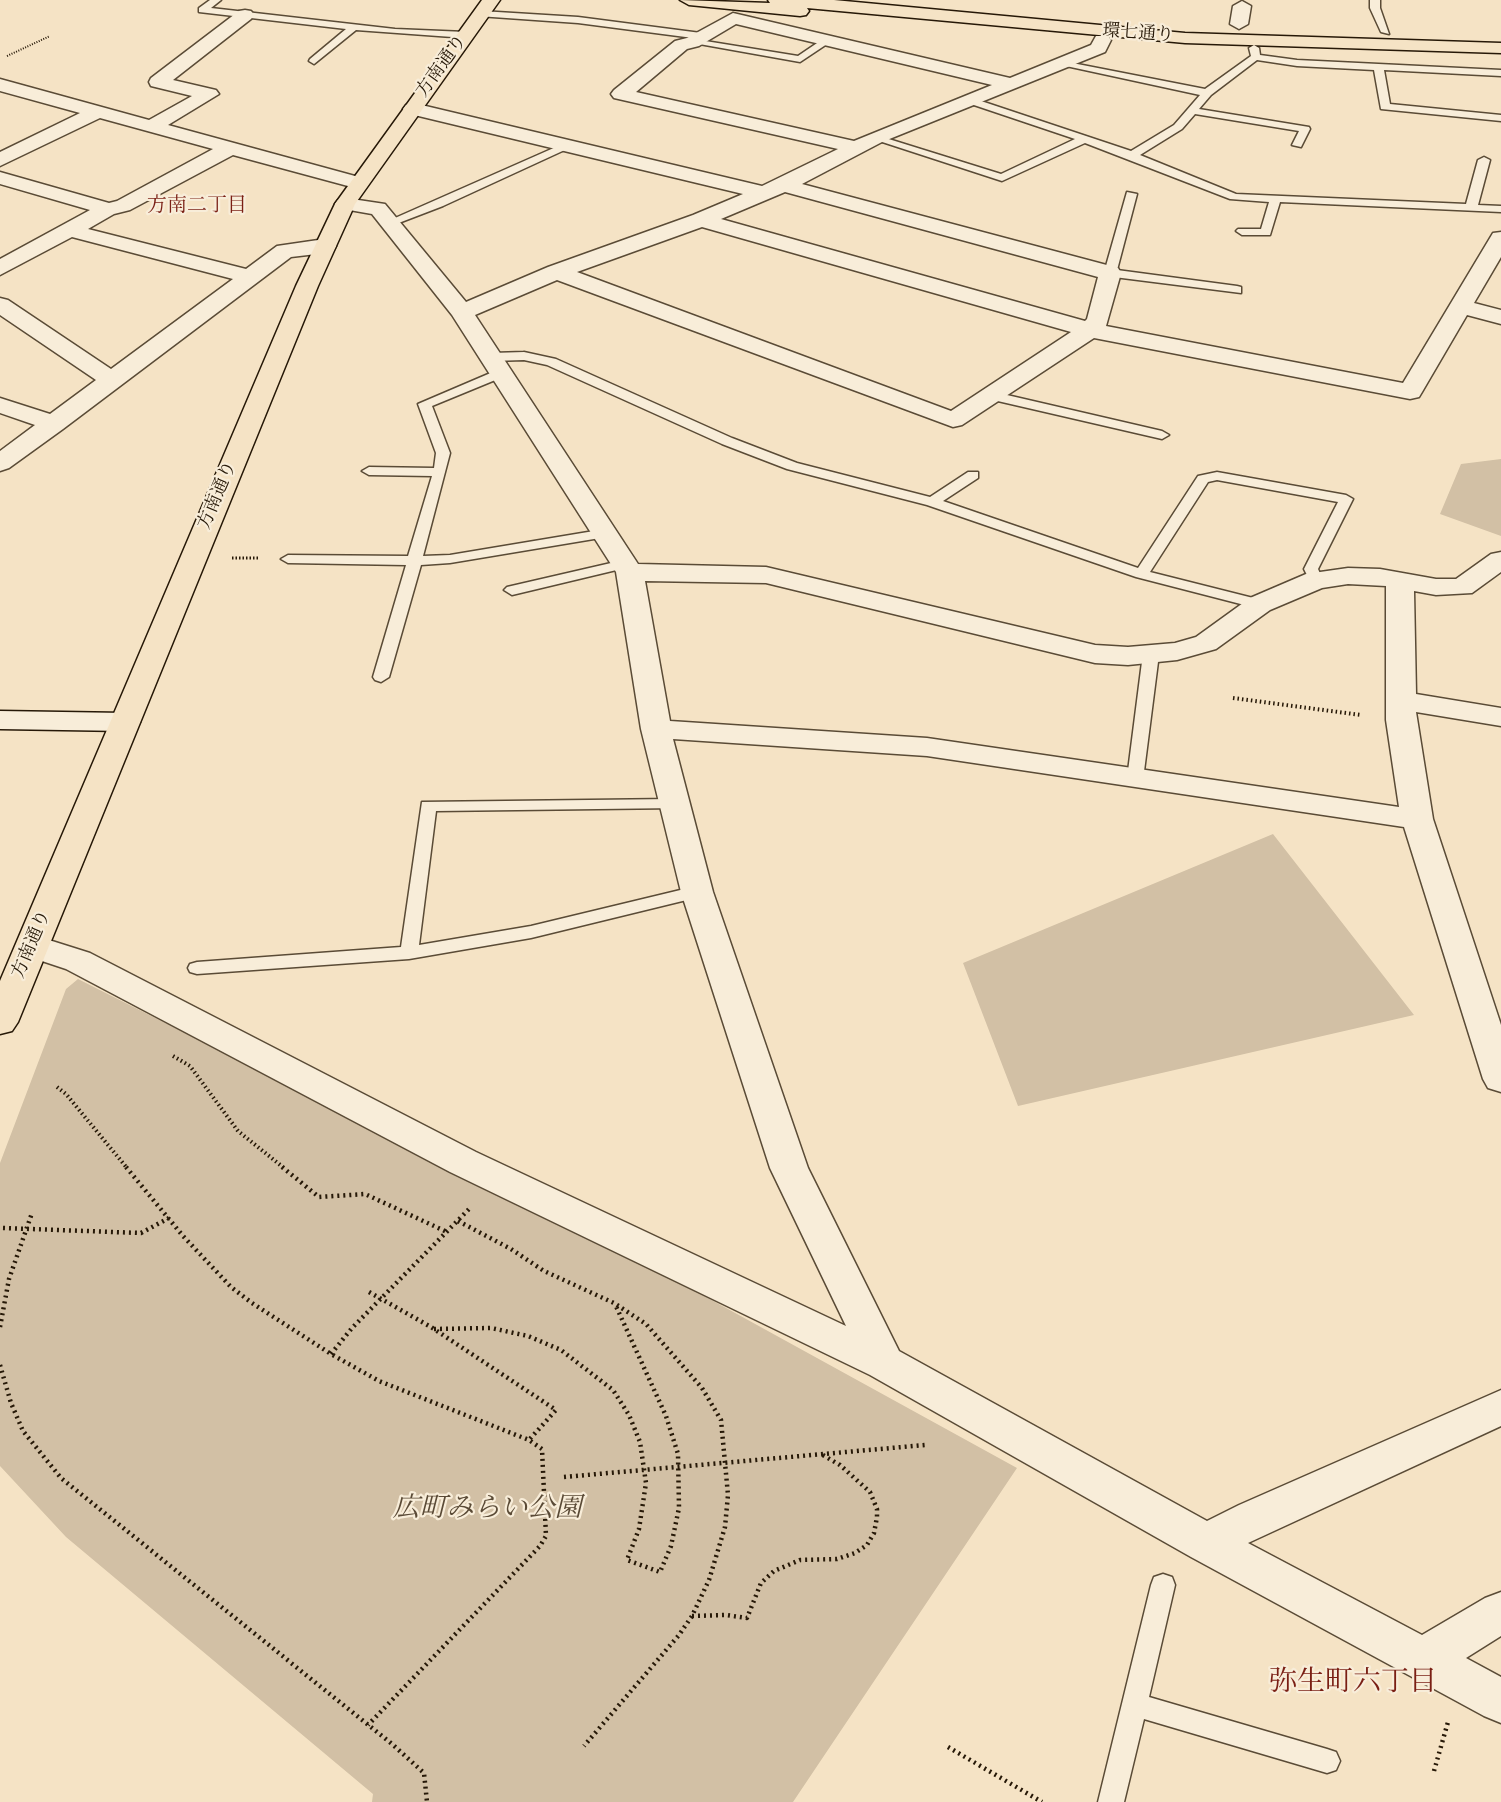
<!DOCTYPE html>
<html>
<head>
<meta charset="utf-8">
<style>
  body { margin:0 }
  canvas { display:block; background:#f5e3c5 }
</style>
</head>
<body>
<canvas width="1501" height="1802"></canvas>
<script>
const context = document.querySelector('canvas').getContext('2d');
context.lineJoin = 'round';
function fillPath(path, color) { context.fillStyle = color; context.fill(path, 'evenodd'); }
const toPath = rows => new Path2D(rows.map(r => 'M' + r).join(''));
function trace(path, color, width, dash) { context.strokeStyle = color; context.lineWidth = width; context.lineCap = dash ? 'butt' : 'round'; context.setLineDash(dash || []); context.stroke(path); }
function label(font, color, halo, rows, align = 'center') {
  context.font = font + ' "Sorts Mill Goudy","Noto Serif JP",serif'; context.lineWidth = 4.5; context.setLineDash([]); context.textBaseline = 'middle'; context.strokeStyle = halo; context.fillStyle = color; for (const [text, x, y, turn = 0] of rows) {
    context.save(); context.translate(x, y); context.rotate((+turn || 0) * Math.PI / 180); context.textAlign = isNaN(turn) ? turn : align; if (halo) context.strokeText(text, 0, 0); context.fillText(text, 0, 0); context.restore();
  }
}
fillPath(toPath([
  [1501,459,1501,536,1440,514,1461,464],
  [1273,834,1414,1015,1018,1106,963,963],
  [78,979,677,1281,1017,1468,793,1802,372,1802,373,1794,66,1537,0,1466,0,1163,66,989]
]), '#d2c0a5');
const lane = toPath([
  [210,0,221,0,211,8,395,29,466,32,471,35,466,38,356,30,314,64,309,61,310,59,346,29,199,12,199,8,210,0],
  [1370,0,1380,0,1380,8,1389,34,1381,32,1370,8,1370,0],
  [481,11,578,17,701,33,706,36,701,39,578,23,478,16,478,12,481,11],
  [826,37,830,38,830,42,800,62,688,42,693,39,798,56,826,37],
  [1254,45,1259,48,1260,55,1297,60,1501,70,1501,76,1384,70,1390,104,1501,115,1501,121,1381,109,1374,70,1297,66,1257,60,1211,95,1199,109,1309,127,1310,129,1301,147,1292,145,1299,131,1195,114,1182,129,1140,155,1236,194,1466,204,1478,160,1484,157,1490,160,1478,205,1501,206,1501,212,1280,202,1270,235,1242,235,1236,231,1238,229,1261,229,1269,202,1230,199,1085,143,1002,181,870,138,879,136,1001,174,1075,139,965,102,964,100,969,97,1131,151,1174,125,1200,95,1066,66,1061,63,1062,61,1205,89,1251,56,1249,48,1254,45],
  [565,143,569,144,569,148,443,206,396,224,386,222,565,143],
  [1127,192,1137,194,1117,270,1237,286,1241,287,1241,293,1106,276,1104,273,1127,192],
  [524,352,556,359,732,438,797,463,930,497,968,472,978,472,978,478,943,501,1138,568,1198,476,1217,472,1346,495,1353,499,1318,569,1323,580,1316,584,1311,583,1304,569,1338,502,1217,480,1208,482,1150,572,1265,601,1268,604,1265,607,1260,609,1136,577,927,505,787,469,722,444,547,365,524,360,492,361,486,357,492,353,524,352],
  [500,369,505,370,505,376,432,406,450,453,423,556,450,555,606,529,613,533,606,537,450,563,421,565,389,677,381,682,375,680,373,677,406,565,288,563,281,559,288,555,408,556,432,476,369,475,362,471,369,467,434,468,436,453,418,404,500,369],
  [994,392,1162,431,1169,435,1162,439,989,399,989,393,994,392],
  [624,560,631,564,629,567,512,595,504,590,507,587,624,560],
  [1151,649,1159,654,1143,779,1135,784,1127,779,1143,654,1151,649],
  [673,799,679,800,682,804,679,808,436,811,419,945,531,926,697,886,703,888,706,892,703,896,531,938,409,959,197,974,190,972,188,968,190,964,197,962,401,947,422,802,673,799],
  [1163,1574,1172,1577,1175,1585,1149,1697,1327,1749,1336,1752,1340,1761,1336,1770,1327,1773,1144,1719,1124,1802,1098,1802,1151,1585,1154,1577,1163,1574]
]);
const street = toPath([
  [1242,1,1251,6,1248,24,1239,29,1230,24,1233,6,1242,1],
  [245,10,251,11,254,15,251,19,173,80,216,90,219,94,168,125,366,179,369,183,366,187,359,189,233,155,130,210,114,214,88,229,246,269,277,246,325,239,333,241,336,246,333,251,325,253,291,257,63,429,9,468,0,471,0,451,35,425,0,413,0,398,50,414,96,380,0,315,0,298,8,300,111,369,233,279,72,237,0,275,0,259,90,210,0,184,0,172,109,203,117,201,213,149,100,118,0,166,0,152,80,113,0,91,0,79,149,120,192,96,151,86,149,82,151,78,239,11,245,10],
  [733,13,1010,78,1091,45,1096,36,1108,36,1111,40,1105,52,882,142,802,184,1118,268,1121,273,1106,326,1403,383,1493,233,1501,232,1501,257,1474,303,1501,310,1501,324,1467,315,1422,392,1419,397,1410,399,1094,338,962,425,953,427,557,280,475,315,638,564,766,567,1095,645,1128,647,1175,643,1196,637,1250,598,1306,574,1348,568,1380,569,1436,579,1456,579,1491,554,1501,552,1501,572,1472,593,1436,595,1414,591,1416,694,1501,708,1501,726,1416,712,1433,819,1501,1025,1501,1092,1488,1088,1483,1079,1404,827,927,756,673,739,713,892,808,1168,899,1351,1207,1521,1239,1505,1501,1390,1501,1426,1248,1543,1422,1635,1485,1598,1501,1592,1501,1636,1466,1658,1501,1677,1501,1723,1484,1716,1191,1557,870,1375,450,1172,66,969,21,954,16,946,21,938,33,935,90,953,476,1152,846,1326,770,1168,681,892,641,729,616,572,452,315,372,214,338,208,335,204,338,200,345,198,385,204,466,302,548,267,693,215,743,194,406,113,403,109,406,105,413,103,762,186,838,149,614,98,611,94,614,90,675,41,687,38,733,13],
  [736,24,992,85,854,141,636,92,687,49,699,46,736,24],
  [785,192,1098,277,1087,319,1085,321,721,219,785,192],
  [702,227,1071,332,951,411,577,272,702,227],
  [645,581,766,583,1095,663,1128,665,1177,660,1216,649,1270,610,1322,588,1348,584,1386,586,1386,720,1399,807,927,738,670,721,645,581]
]);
const secondary = toPath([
  [0,711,125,713,136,716,140,722,136,728,125,731,0,729,0,711]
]);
const primary = toPath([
  [482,0,500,0,355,204,318,286,18,1022,12,1031,0,1034,0,981,296,286,335,204,482,0],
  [680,0,770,3,768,0,834,0,1185,33,1501,43,1501,53,1185,43,807,8,809,11,806,15,800,16,689,5,680,0]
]);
trace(lane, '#5a4b36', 3);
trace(street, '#5a4b36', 3);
trace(secondary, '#261807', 3);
trace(primary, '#261807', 3);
trace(toPath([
  [7,56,50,36]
]), '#261807', 2, [1, 1.5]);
trace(toPath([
  [232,558,260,558]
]), '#261807', 3, [1.5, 2]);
trace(toPath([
  [1233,698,1361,715],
  [173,1056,190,1066,238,1131,284,1168],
  [57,1087,66,1094,127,1168]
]), '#261807', 4, [1.5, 3]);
trace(toPath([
  [126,1167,183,1236,231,1287,252,1303,331,1354,379,1381,529,1440,542,1449,546,1536,540,1546,368,1725],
  [282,1167,319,1197,365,1194,447,1232],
  [458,1221,511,1249,544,1271,614,1303,646,1324,702,1388,721,1420,728,1495,725,1527,709,1580,692,1616,679,1635,584,1746],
  [3,1228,141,1233,169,1218],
  [369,1292,431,1327,556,1410,529,1440],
  [0,1327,9,1279,32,1213],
  [434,1329,491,1328,528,1336,561,1350,613,1390,629,1415,640,1442,646,1483,639,1529,627,1560,660,1572,671,1546,679,1508,678,1454,666,1416,615,1304],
  [331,1354,352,1328,471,1207],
  [0,1365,11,1403,23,1431,61,1478,392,1744,424,1773,427,1802],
  [564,1477,925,1445],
  [692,1616,726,1615,747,1618,761,1583,774,1571,800,1560,837,1559,855,1553,867,1545,874,1533,877,1517,877,1509,870,1492,840,1465,821,1454],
  [948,1747,1042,1802],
  [1434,1771,1448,1722]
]), '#261807', 4.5, [2, 4]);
fillPath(lane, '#f8edd9');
fillPath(street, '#f8edd9');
fillPath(secondary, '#f8edd9');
fillPath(primary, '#f5e3c5');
label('18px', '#261807', '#f8edd9', [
  ["環七通り",1138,35,4],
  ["方南通り",443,67,-54],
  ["方南通り",219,496,-67],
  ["方南通り",33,945,-67]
]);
label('20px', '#7a1f14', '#f8edd9', [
  ["方南二丁目",197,208]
]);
label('italic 27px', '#5a4a36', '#f8edd9', [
  ["広町みらい公園",487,1511]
]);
label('28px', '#7a1f14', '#f8edd9', [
  ["弥生町六丁目",1353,1685]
]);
</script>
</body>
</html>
